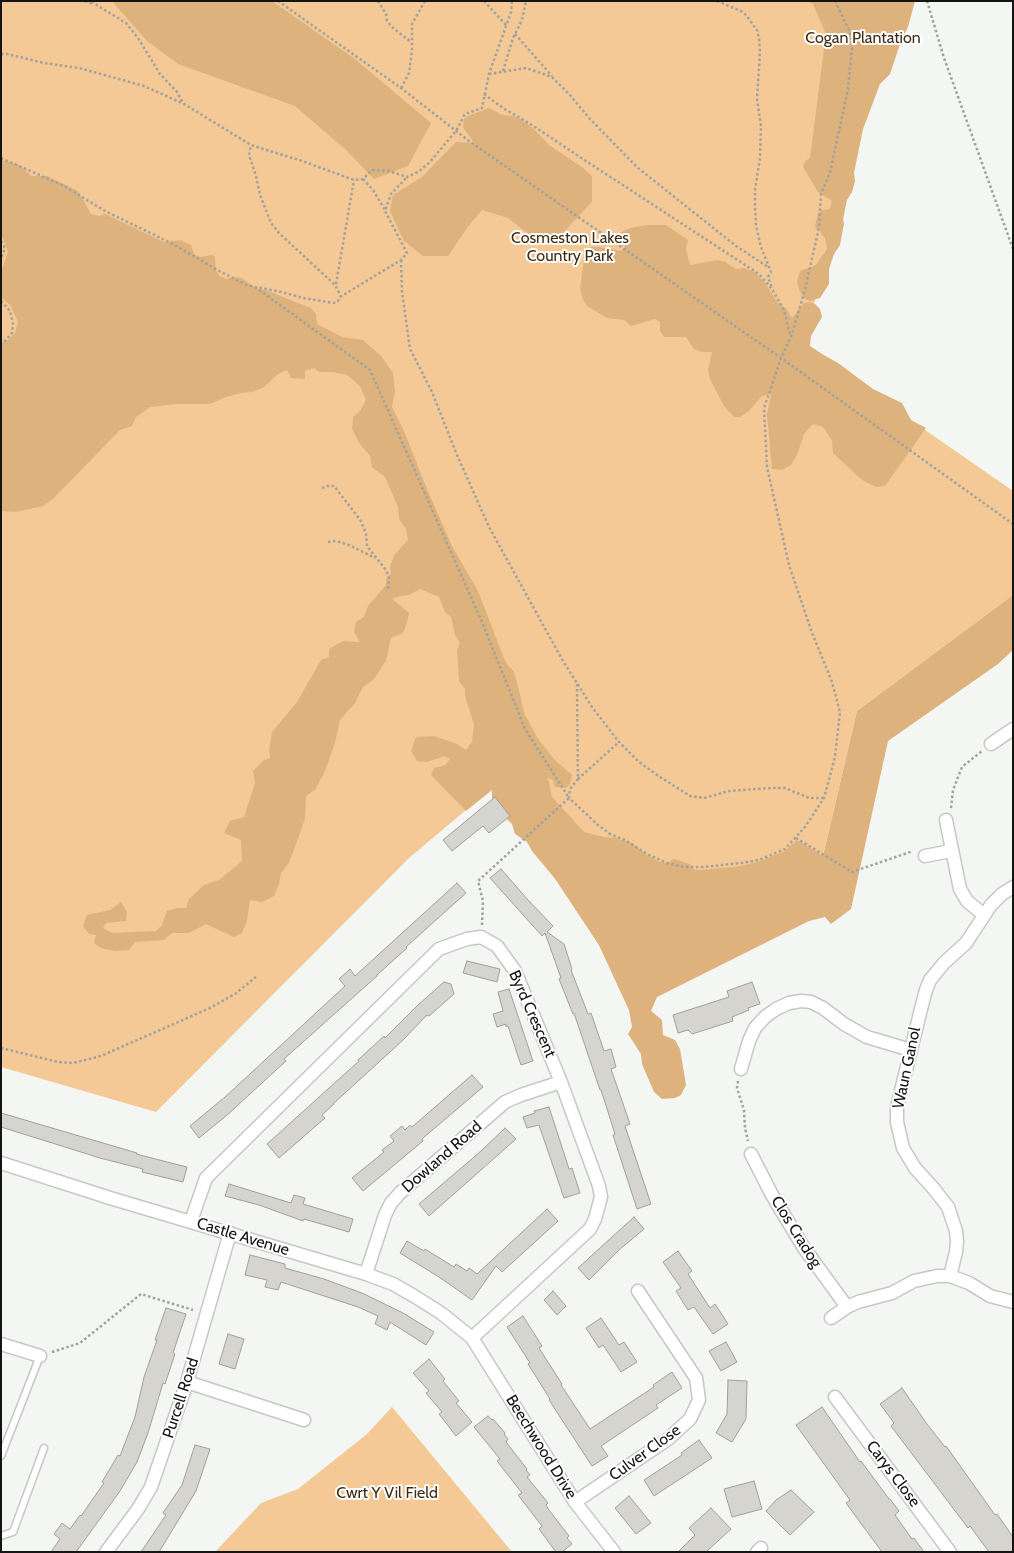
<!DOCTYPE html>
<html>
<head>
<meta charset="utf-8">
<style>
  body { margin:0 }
  #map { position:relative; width:1014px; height:1553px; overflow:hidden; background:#f3f6f2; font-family:Cabin,sans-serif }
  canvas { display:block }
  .frame { position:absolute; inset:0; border:2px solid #131413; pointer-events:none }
</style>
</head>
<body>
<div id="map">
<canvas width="1014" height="1553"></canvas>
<div class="frame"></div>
</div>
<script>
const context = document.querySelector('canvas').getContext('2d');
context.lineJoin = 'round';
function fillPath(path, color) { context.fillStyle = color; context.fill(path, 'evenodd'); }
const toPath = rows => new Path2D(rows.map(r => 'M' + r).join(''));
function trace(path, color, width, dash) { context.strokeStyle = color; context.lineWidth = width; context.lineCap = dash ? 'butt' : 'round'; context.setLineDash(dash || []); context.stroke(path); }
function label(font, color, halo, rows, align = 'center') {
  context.font = font + ' Cabin,sans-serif'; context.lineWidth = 4; context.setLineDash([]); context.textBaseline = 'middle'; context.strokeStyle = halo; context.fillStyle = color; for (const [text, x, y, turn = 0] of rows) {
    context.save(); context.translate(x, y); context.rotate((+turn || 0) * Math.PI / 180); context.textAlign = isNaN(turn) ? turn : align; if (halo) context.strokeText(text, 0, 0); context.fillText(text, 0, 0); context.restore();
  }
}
fillPath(toPath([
  [1,1,895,1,815,301,797,341,1013,491,1013,595,857,711,812,902,629,1010,599,945,542,859,491,789,409,858,156,1112,1,1067],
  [392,1407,512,1552,215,1552,261,1503,298,1489,367,1434]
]), '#f4c995');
fillPath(toPath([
  [112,1,272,1,355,59,431,123,408,166,374,179,346,150,295,106,178,64,147,41],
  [808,1,915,1,908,27,901,41,890,74,880,84,863,129,854,173,855,181,852,192,847,200,843,219,844,224,840,245,834,254,829,269,829,284,820,298,810,301,805,299,800,292,797,282,800,271,816,265,827,249,825,238,821,234,820,229,816,230,815,226,818,213,823,210,830,209,832,201,818,192,803,167,805,161,810,158,826,34,813,4],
  [489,108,502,115,514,116,522,120,533,128,549,145,583,168,592,176,592,202,556,240,535,239,508,218,482,210,467,228,448,256,423,256,404,241,390,211,393,195,422,177,456,142,474,143,463,127,464,119,470,115],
  [1,160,20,165,31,176,47,176,78,191,91,214,99,216,105,214,164,242,180,240,191,245,194,254,200,257,212,255,215,257,216,271,220,276,226,279,234,277,242,278,255,288,268,291,311,308,316,314,317,324,342,337,363,340,381,356,393,373,395,391,392,407,404,431,427,489,452,546,478,591,503,656,506,663,514,672,520,694,524,713,537,737,546,749,556,761,572,775,570,784,566,788,555,787,553,780,548,778,552,797,584,832,604,837,616,838,632,843,647,855,660,862,668,863,674,859,690,864,693,869,697,870,735,867,758,862,785,851,797,840,823,856,857,711,1013,595,1013,650,998,664,888,741,851,909,831,924,825,917,809,921,657,997,651,1011,662,1020,663,1035,675,1040,680,1049,686,1085,681,1095,675,1098,662,1099,654,1092,642,1064,641,1054,628,1034,632,1027,629,1010,599,945,556,880,532,851,527,842,515,834,512,824,492,805,492,790,466,811,431,775,434,768,445,765,450,759,444,756,427,762,417,761,411,751,416,737,434,736,457,744,466,750,472,742,474,725,465,696,465,689,459,681,457,650,460,643,455,635,451,617,445,612,439,597,420,589,409,595,400,596,392,599,409,613,407,622,403,633,391,638,386,661,374,679,363,687,355,703,340,720,335,743,325,771,315,790,306,796,305,819,289,863,281,873,279,884,274,896,262,902,250,900,247,921,242,933,234,937,206,924,189,933,172,933,164,940,135,942,129,950,115,951,101,948,94,943,96,935,89,934,83,926,87,915,110,910,121,902,127,912,126,921,106,923,103,928,112,933,156,931,162,925,167,911,177,908,186,908,189,899,204,885,219,880,242,861,241,840,224,833,230,821,244,817,255,783,253,771,263,761,270,758,269,750,272,732,297,702,321,660,329,657,329,649,343,641,360,642,354,632,356,622,364,617,368,606,386,585,386,579,391,573,390,566,395,554,408,540,406,529,399,519,398,507,385,477,372,467,370,456,360,444,352,429,353,417,360,411,366,400,360,386,347,375,333,372,319,372,314,368,305,371,305,379,291,378,287,370,278,374,264,387,252,392,241,393,226,397,210,404,175,404,150,407,136,417,132,426,120,430,53,499,43,506,30,509,15,512,1,511,1,343,8,340,15,333,18,322,10,305,1,297,1,272,8,252,1,233],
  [648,225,666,225,688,240,686,249,690,265,718,260,725,262,736,269,744,268,756,273,765,283,778,303,786,308,792,318,804,303,810,302,815,304,820,309,822,317,811,336,810,346,822,354,838,363,873,389,902,403,911,420,926,428,885,486,876,487,862,480,833,453,832,441,823,427,813,424,804,434,797,455,791,465,782,470,772,469,767,415,771,394,762,396,748,412,740,417,734,417,724,406,710,379,708,370,712,352,702,352,694,349,686,337,664,337,660,331,660,322,655,319,631,326,624,320,607,318,587,306,583,300,580,289,584,260,591,247,600,247,621,251,625,247,625,244,617,235,625,230,635,227]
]), '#deb27c');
const building = toPath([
  [495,797,510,816,489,833,483,826,452,851,443,840,495,797],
  [501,869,528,900,553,926,547,932,564,944,572,969,571,970,588,1014,591,1013,604,1051,611,1049,616,1067,611,1069,630,1124,625,1126,651,1204,637,1209,613,1135,615,1134,601,1090,600,1090,574,1013,573,1014,559,979,561,978,545,933,542,936,490,878,501,869],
  [457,883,466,893,406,947,407,948,377,975,377,976,284,1059,286,1061,226,1116,199,1138,190,1126,225,1097,345,986,339,979,350,969,355,976,457,883],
  [467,961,500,969,497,982,463,973,467,961],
  [444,982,451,984,454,994,429,1016,427,1015,402,1041,333,1104,334,1104,322,1115,325,1118,279,1158,267,1144,359,1061,358,1060,384,1036,385,1038,418,1005,444,982],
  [752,982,760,1004,748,1008,749,1010,732,1017,733,1021,692,1034,688,1030,678,1033,673,1015,729,997,727,991,752,982],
  [509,989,533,1061,521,1065,508,1026,506,1027,506,1024,497,1027,493,1014,503,1011,498,992,509,989],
  [472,1075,483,1087,422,1139,423,1141,363,1191,352,1178,384,1152,382,1150,394,1141,390,1136,402,1126,405,1130,410,1125,412,1127,472,1075],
  [549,1107,569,1169,572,1168,580,1193,564,1198,539,1125,527,1128,523,1117,535,1113,534,1111,549,1107],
  [1,1113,137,1153,136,1154,187,1167,183,1182,142,1172,143,1169,100,1158,1,1127,1,1113],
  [505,1128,516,1139,429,1216,419,1204,481,1151,505,1128],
  [229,1184,291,1203,294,1195,305,1198,303,1204,353,1219,349,1232,304,1219,303,1221,259,1205,225,1196,229,1184],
  [547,1209,558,1221,502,1272,496,1266,472,1300,439,1277,400,1253,407,1241,424,1251,425,1249,454,1267,456,1264,467,1271,469,1268,477,1274,547,1209],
  [634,1217,644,1229,619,1250,589,1280,578,1268,634,1217],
  [678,1251,692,1271,688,1274,710,1308,715,1304,728,1324,713,1334,694,1307,688,1310,676,1291,681,1288,663,1262,678,1251],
  [250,1255,285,1264,285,1268,324,1279,362,1293,403,1313,434,1332,426,1345,390,1322,387,1330,375,1324,378,1316,358,1307,281,1282,278,1290,265,1287,267,1280,245,1275,250,1255],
  [553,1291,566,1306,557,1315,544,1300,553,1291],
  [166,1308,186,1314,173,1353,175,1354,165,1384,163,1383,148,1433,137,1462,120,1491,76,1552,51,1552,60,1539,54,1534,62,1523,70,1529,80,1515,81,1516,104,1483,102,1482,118,1455,120,1456,135,1417,144,1377,157,1340,155,1340,166,1308],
  [523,1316,542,1346,539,1348,562,1384,561,1385,590,1429,654,1387,653,1385,672,1372,682,1388,656,1405,658,1408,601,1446,608,1456,592,1466,549,1400,550,1399,528,1364,530,1363,507,1327,523,1316],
  [601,1318,619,1345,624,1342,637,1362,621,1372,603,1345,599,1348,586,1328,601,1318],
  [228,1334,244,1339,235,1369,219,1364,228,1334],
  [726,1342,737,1362,721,1371,709,1351,726,1342],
  [429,1359,445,1379,443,1381,459,1401,456,1403,472,1422,456,1436,439,1414,442,1412,426,1393,429,1391,413,1373,429,1359],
  [728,1380,747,1381,746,1419,732,1442,716,1433,727,1414,728,1380],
  [902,1388,927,1424,945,1447,946,1446,995,1515,997,1514,1013,1537,1013,1552,989,1552,970,1526,968,1528,891,1426,894,1423,880,1404,902,1388],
  [822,1407,860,1462,861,1461,889,1499,890,1499,899,1511,895,1515,912,1539,914,1538,924,1552,882,1552,846,1503,850,1500,796,1425,822,1407],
  [488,1416,492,1420,493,1419,505,1433,504,1434,508,1439,506,1442,527,1469,526,1470,530,1475,527,1477,548,1503,546,1505,549,1510,569,1536,567,1538,572,1544,562,1552,556,1552,539,1529,542,1526,518,1495,522,1493,497,1461,500,1459,474,1427,488,1416],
  [699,1440,712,1458,654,1496,644,1480,682,1455,681,1453,699,1440],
  [195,1445,210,1449,196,1491,159,1552,141,1552,166,1515,163,1513,182,1485,195,1445],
  [754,1481,762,1509,732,1517,724,1489,754,1481],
  [791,1490,814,1512,790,1535,766,1511,776,1500,791,1490],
  [629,1496,651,1523,636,1534,615,1508,629,1496],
  [711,1508,731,1529,706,1552,678,1552,695,1535,689,1528,711,1508]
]);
fillPath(building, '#d5d4cf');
trace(building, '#a0a09b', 1);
const lane = toPath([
  [1,1456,40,1356],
  [1,1536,13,1532,44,1448]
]);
const street = toPath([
  [991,744,1013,729],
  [946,820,960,889,967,901,984,915],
  [925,856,951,851],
  [741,1069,749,1041,755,1028,765,1017,776,1009,789,1003,801,1001,811,1002,823,1008,844,1024,867,1037,911,1050],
  [751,1154,772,1195,804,1248,847,1307],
  [1,1163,110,1198,366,1274,393,1284,414,1296,441,1313,472,1338,575,1502,614,1552],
  [191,1221,206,1178,439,949,467,939,481,937,497,946,515,971,561,1082,599,1186,601,1197,595,1219,590,1229,472,1338],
  [366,1274,385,1215,391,1203,401,1192,505,1102,521,1095,561,1082],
  [950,1276,969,1283,990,1296,1013,1302],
  [831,1318,847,1307,858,1302,892,1293,914,1281,937,1276,950,1276,956,1252,957,1241,956,1231,948,1207,934,1189,915,1168,903,1148,897,1122,897,1107,921,1009,926,990,930,980,944,963,966,943,991,905,1002,894,1013,887],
  [1,1344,40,1356],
  [187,1382,304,1420],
  [835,1397,950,1552],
  [575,1502,668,1439,690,1419,699,1400,696,1378,638,1291],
  [106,1552,138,1509,151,1487,187,1382,230,1233],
  [757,1552,761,1548]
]);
trace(lane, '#c5c8c4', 9);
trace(street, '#c5c8c4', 15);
trace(toPath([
  [85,1,93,4],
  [92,1,95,4,126,23,138,38,160,74,177,92,183,103],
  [278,1,401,88,469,141,781,358,1013,524],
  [378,1,386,14,387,21,393,28,411,42],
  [484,1,506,25],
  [717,1,741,11,746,15,757,30,759,38,760,52,757,99,761,126,760,158,755,190,755,207,756,226,761,247,771,272,768,277,772,288],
  [927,1,944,58,1013,249],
  [515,34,552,76],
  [1,54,7,54,44,63,79,68,144,86,184,104,251,145,302,161,354,180,363,179,372,170,389,171,407,177,418,172,429,163,456,131,465,114,482,108,489,74,511,12,512,1],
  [503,71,513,38,522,20,526,1],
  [489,74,526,68,552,77,569,94,590,119,638,168,736,246,768,267],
  [401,88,409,73,412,50,412,24,425,1],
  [484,94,503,108,532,125,583,159,759,274,772,289,784,310,790,335],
  [1,158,64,186,105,211,173,244,219,271,247,285,255,287,282,292,303,298,334,303,338,301,341,296,335,285,279,233,271,223,260,195,256,176,249,155,251,145],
  [363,179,373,190,385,210],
  [1,241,5,248,1,259],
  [401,260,402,292,410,349,432,392,457,455,489,527,563,661,592,707,619,742,638,761,657,775,690,796,704,798,729,791,770,788,785,788,809,798,824,798],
  [336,284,354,180],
  [255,287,370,370,482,622,525,729,569,798,478,881,483,901,482,925],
  [340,297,401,260,407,253,385,211,391,194,407,177],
  [1,301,10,311,13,323,12,333,5,341,1,342],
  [322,488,327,486,334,486,361,521,366,534,367,546,386,570,389,578,388,590],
  [328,542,336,541,349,545,375,558],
  [577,684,578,779,570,789,569,798,598,825,610,834,625,840,649,855,667,863,684,867,703,867,741,863,759,860,785,849,805,827,824,798,835,757,840,712,832,682,811,630,789,565,767,467,764,408,781,358,791,337,804,293,819,228,821,194,830,173,848,89,852,48,850,32,835,1],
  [578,779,619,742],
  [951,808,953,790,962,767,982,751],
  [796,838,852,872,913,851],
  [1,1048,58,1062,73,1063,101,1056,210,1008,235,994,257,976],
  [738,1081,737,1088,744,1110,745,1128,748,1141],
  [52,1352,80,1343,141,1294,193,1310]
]), '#a0a29f', 2.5, [2.5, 2.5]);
trace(lane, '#fff', 6);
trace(street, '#fff', 12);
label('16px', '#3e2c13', '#fff', [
  ["Cogan Plantation",863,38],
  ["Cosmeston Lakes",570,238],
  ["Country Park",570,256],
  ["Cwrt Y Vil Field",387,1493]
]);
label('16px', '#131413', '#fff', [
  ["Byrd Crescent",532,1014,66],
  ["Waun Ganol",907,1068,-78],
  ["Dowland Road",442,1157,-41],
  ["Clos Cradog",796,1232,58],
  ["Castle Avenue",243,1237,17],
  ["Purcell Road",181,1398,-72],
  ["Beechwood Drive",541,1447,58],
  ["Culver Close",645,1453,-36],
  ["Carys Close",893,1474,53]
]);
</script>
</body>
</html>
